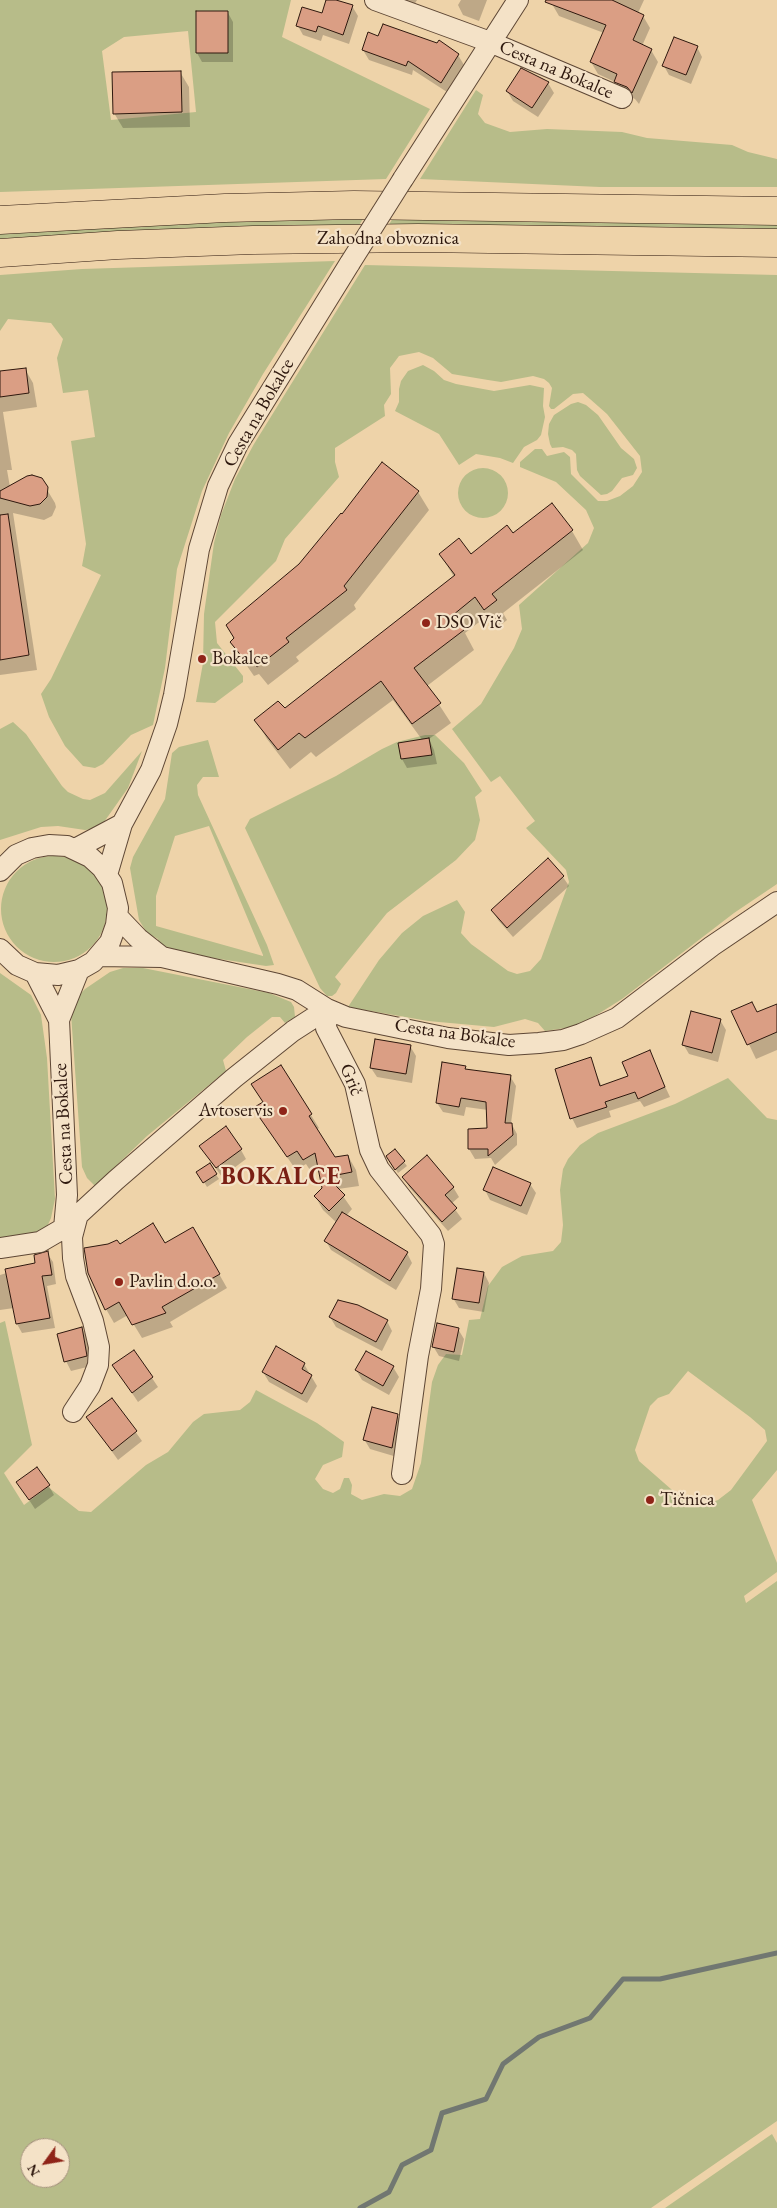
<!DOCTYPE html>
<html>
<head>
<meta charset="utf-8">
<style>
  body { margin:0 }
  #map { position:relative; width:777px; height:2208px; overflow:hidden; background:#eed3a9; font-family:"EB Garamond",serif }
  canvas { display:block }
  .north { position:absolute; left:20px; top:2138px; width:50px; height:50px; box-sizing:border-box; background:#f4e2c7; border:1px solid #a5917d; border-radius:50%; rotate:238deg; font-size:14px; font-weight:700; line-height:20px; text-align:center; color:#2e180e }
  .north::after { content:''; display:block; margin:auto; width:18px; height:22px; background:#8f2418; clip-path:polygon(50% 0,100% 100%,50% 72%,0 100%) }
</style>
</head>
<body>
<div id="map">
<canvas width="777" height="2208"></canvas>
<div class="north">N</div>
</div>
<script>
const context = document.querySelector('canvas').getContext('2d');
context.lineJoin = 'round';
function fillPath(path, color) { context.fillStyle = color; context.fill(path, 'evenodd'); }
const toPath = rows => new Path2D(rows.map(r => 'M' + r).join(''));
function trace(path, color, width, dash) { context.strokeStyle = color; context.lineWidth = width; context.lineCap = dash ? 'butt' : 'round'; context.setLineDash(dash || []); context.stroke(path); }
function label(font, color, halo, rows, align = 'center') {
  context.font = font + ' "EB Garamond",serif'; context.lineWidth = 4.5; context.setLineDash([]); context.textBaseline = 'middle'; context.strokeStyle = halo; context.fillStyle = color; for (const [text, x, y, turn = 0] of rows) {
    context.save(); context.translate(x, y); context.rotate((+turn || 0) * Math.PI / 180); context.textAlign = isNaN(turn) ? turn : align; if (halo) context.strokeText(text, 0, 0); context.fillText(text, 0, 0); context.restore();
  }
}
fillPath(toPath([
  [0,0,291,0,282,37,430,109,386,179,0,192],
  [188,31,196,112,111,120,102,51,124,37],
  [476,90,483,95,478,114,485,123,510,132,547,129,622,132,647,138,732,145,748,152,777,159,777,187,600,187,420,179],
  [393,218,777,222,777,230,388,226],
  [363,219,358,227,0,241,0,232,228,220],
  [335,261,263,374,229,433,202,491,177,569,165,668,153,725,131,735,103,764,95,768,83,766,65,746,49,717,41,694,51,679,101,575,82,566,86,544,71,441,95,437,88,390,63,393,57,358,63,339,51,323,8,319,0,331,0,275,82,269],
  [365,265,777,275,777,884,734,913,622,999,579,1026,545,1031,538,1023,525,1019,494,1027,428,1021,348,1007,379,960,402,933,423,916,457,900,465,912,461,933,471,944,508,971,517,974,530,971,541,959,569,882,566,870,526,828,535,821,500,776,491,782,452,729,481,704,514,648,522,629,519,605,588,543,594,528,586,510,556,482,520,467,520,462,535,449,542,449,547,456,564,452,570,457,571,474,598,501,607,501,620,496,633,486,642,472,640,456,607,414,590,399,583,393,573,394,554,409,551,409,549,406,552,388,549,383,544,379,533,376,501,382,488,380,452,374,433,358,419,352,399,356,390,368,391,394,384,405,385,416,335,448,335,462,339,477,285,539,276,561,215,622,217,643,243,676,243,682,215,703,196,702,203,663,204,614,214,543,221,515,235,479,254,444],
  [423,365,434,371,444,380,456,384,494,391,530,385,544,388,543,406,545,417,541,435,537,440,524,447,513,463,500,458,476,454,459,465,439,434,395,411,399,402,399,389,401,381,408,371],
  [578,402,586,405,598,415,621,448,634,459,637,468,633,475,622,478,612,491,607,494,601,495,580,476,577,470,576,454,572,450,563,447,552,448,550,444,548,434,549,424,554,415,571,404],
  '458 493a25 25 0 1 1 50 0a25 25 0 1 1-50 0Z',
  [13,722,26,734,62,786,68,792,83,799,90,800,105,793,142,751,128,788,104,822,93,829,85,830,58,826,41,827,0,840,0,729],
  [425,735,435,735,464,763,482,791,475,797,480,820,475,840,456,860,387,913,335,977,341,984,336,993,332,996,327,996,320,988,245,828,250,819,336,776,382,749,397,742],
  [208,740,219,777,203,777,197,785,198,795,267,945,274,965,266,966,193,955,157,944,158,939,147,933,139,920,130,868,133,857,165,799,172,753,179,747],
  [209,826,263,955,263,956,156,926,156,896,175,836],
  '1 909a53 53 0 1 1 106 0a53 53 0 1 1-106 0Z',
  [123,968,143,968,269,993,291,1002,294,1007,295,1017,285,1023,280,1017,272,1017,247,1037,223,1060,226,1071,147,1136,95,1186,87,1178,82,1167,71,1014,78,996,85,989,110,972],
  [0,973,31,995,41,1015,47,1058,55,1199,51,1218,47,1227,37,1236,0,1241],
  [728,1078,767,1118,777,1120,777,1470,752,1500,777,1563,777,1572,744,1596,746,1603,777,1581,777,2121,651,2208,0,2208,0,1323,5,1321,32,1445,4,1473,24,1505,48,1487,79,1511,91,1512,146,1465,168,1452,193,1422,204,1414,240,1410,250,1402,256,1390,317,1423,344,1442,342,1457,323,1465,315,1479,323,1489,333,1493,340,1489,344,1478,349,1478,352,1485,351,1494,362,1500,384,1494,400,1496,412,1489,421,1463,432,1382,438,1365,446,1354,462,1355,469,1320,480,1319,488,1286,502,1267,522,1256,553,1251,561,1242,563,1225,560,1190,563,1169,568,1159,580,1145,598,1133,675,1104],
  [688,1371,750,1417,765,1430,767,1441,731,1490,718,1500,706,1505,688,1504,639,1461,635,1450,650,1406,658,1398,669,1394],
  [30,2148,60,2148,60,2178,30,2178],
  [772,2134,777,2143,777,2208,665,2208]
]), '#b7bc89');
fillPath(toPath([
  [328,0,352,6,358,16,349,44,323,35,321,41,303,35,298,26,323,15],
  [400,0,417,0,413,7],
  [461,0,487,0,479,21,463,15,458,5],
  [553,0,644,0,638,13,643,16,650,28,642,46,651,50,658,62,639,104,635,99,622,93,615,82,598,74,591,62,604,33,559,16,552,4],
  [228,13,233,22,233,62,202,62,197,53],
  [379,38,437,45,439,42,458,55,464,65,447,92,413,70,412,75,369,60,363,50],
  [697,47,702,57,691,84,669,75,664,66],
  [180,72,189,87,190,127,123,128,114,113],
  [548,83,554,93,538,117,513,101,507,91],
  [25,369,33,383,37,407,3,412,12,470,7,470,10,487,46,488,55,503,56,507,52,516,44,520,13,513,37,670,0,675,0,373],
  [418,492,429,510,354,605,356,609,296,657,299,661,268,685,259,674,254,676,231,643],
  [552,505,572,531,583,550,503,613,507,620,496,629,487,616,465,633,474,650,427,686,451,723,429,739,434,750,437,764,407,768,402,759,423,741,393,700,316,757,311,752,290,769,267,739,256,720,285,710,454,577,440,554,471,555,513,535],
  [563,877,569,886,513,937,498,920,492,910],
  [777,1005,777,1050,756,1059,733,1011,758,1014],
  [720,1020,726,1030,718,1062,689,1054,683,1044],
  [410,1046,416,1056,412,1083,377,1077,371,1068],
  [649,1052,670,1097,644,1107,640,1101,609,1111,611,1117,577,1128,572,1118,590,1059,602,1087,630,1077],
  [280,1067,311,1115,319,1128,316,1130,335,1159,348,1156,356,1170,359,1186,338,1189,352,1209,346,1216,407,1253,412,1263,396,1290,331,1250,326,1241,337,1223,323,1210,315,1196,323,1188,319,1168,312,1173,306,1164,296,1170,263,1122,264,1103],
  [465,1067,466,1070,510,1076,516,1086,511,1123,517,1134,517,1145,495,1165,491,1158,475,1159,469,1149,488,1129,488,1110,466,1107,464,1116,443,1112,437,1103],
  [241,1150,246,1159,222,1177,207,1156],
  [395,1151,407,1166,398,1173,388,1157],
  [209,1164,219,1179,207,1187,198,1172],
  [404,1177,453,1187,459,1197,451,1204,462,1219,448,1231,409,1187],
  [530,1184,536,1193,527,1215,490,1200,485,1190],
  [193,1228,227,1288,170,1322,173,1327,142,1338,128,1315,114,1323,106,1309,119,1246,164,1245],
  [47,1253,53,1262,56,1284,47,1286,55,1328,22,1333,17,1324,14,1308,0,1310,0,1275,36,1264],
  [484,1273,489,1283,484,1312,459,1308,453,1298],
  [330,1317,387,1321,392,1331,382,1351,336,1327],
  [82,1328,87,1338,91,1366,71,1371,66,1361],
  [458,1329,464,1339,459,1361,439,1356,433,1346],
  [134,1351,158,1387,138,1402,114,1366],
  [367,1352,393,1367,399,1377,389,1395,362,1380,356,1370],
  [304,1364,317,1386,307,1403,269,1382,263,1372],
  [112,1399,142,1441,118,1460,88,1418],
  [397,1415,403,1425,397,1457,370,1449,364,1439],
  [18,1483,49,1486,54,1495,35,1509]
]), '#0003');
trace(toPath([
  [360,2208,389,2192,402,2165,431,2150,442,2113,486,2099,503,2064,539,2037,590,2018,623,1979,660,1979,777,1953]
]), '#717771', 5);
const building = toPath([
  [326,0,336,0,353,5,343,35,318,26,316,32,296,26,302,7,322,13,326,0],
  [546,0,612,0,644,15,633,40,652,49,632,93,627,87,614,82,617,74,590,62,606,25,545,2,546,0],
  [196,11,228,11,228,53,196,53,196,11],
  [383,24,437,43,439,40,459,54,441,83,408,61,406,66,362,50,368,32,378,36,383,24],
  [674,37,698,46,686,75,662,66,674,37],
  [521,68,549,82,532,108,506,91,521,68],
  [181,71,182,112,113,114,112,72,181,71],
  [26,368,29,393,0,397,0,371,26,368],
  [382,462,419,491,344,586,347,590,286,638,289,642,257,667,247,656,243,658,230,642,234,638,226,625,299,564,341,513,342,514,382,462],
  [32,475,42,478,48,487,47,497,40,504,30,506,0,498,0,491,27,476,32,475],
  [552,503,573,530,492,594,497,600,484,610,475,597,453,615,464,630,414,668,441,703,412,724,381,681,305,738,299,733,278,750,254,720,278,701,285,708,455,575,439,554,459,538,471,554,507,525,513,533,552,503],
  [8,514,29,655,0,660,0,515,8,514],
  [429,738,432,755,401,759,398,743,429,738],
  [548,858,564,876,507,928,491,910,548,858],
  [752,1002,757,1012,777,1004,777,1032,747,1045,731,1011,752,1002],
  [691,1011,721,1019,712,1053,682,1045,691,1011],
  [375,1039,411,1045,406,1074,370,1068,375,1039],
  [650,1050,665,1087,638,1099,635,1092,605,1102,607,1107,570,1119,555,1069,591,1057,600,1086,628,1076,622,1062,650,1050],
  [442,1062,466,1066,465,1069,511,1075,505,1123,512,1123,513,1135,488,1156,488,1149,468,1149,468,1129,487,1128,486,1102,461,1098,459,1107,436,1103,442,1062],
  [281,1065,312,1114,309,1116,335,1157,348,1155,352,1172,327,1177,345,1195,329,1211,314,1196,322,1188,315,1153,303,1160,297,1151,287,1157,253,1108,263,1102,251,1084,281,1065],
  [226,1126,242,1149,216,1168,199,1146,226,1126],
  [395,1149,405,1161,395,1170,386,1156,395,1149],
  [427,1155,454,1187,445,1195,457,1208,442,1222,402,1177,427,1155],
  [210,1163,217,1174,203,1183,196,1172,210,1163],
  [493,1167,531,1183,521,1206,483,1190,493,1167],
  [342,1212,408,1252,390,1281,324,1241,342,1212],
  [153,1223,165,1243,193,1227,220,1274,162,1307,166,1313,132,1325,119,1302,105,1310,88,1273,84,1248,108,1244,117,1240,120,1244,153,1223],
  [48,1251,52,1275,42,1276,50,1318,16,1324,5,1269,35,1263,34,1255,48,1251],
  [457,1268,484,1272,479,1303,452,1299,457,1268],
  [338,1300,358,1305,388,1320,376,1342,329,1317,338,1300],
  [437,1323,459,1328,454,1352,432,1347,437,1323],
  [82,1327,87,1356,64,1362,57,1334,82,1327],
  [276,1346,305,1363,302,1369,312,1375,302,1394,262,1372,276,1346],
  [134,1350,153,1377,132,1393,112,1365,134,1350],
  [366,1351,394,1366,383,1386,355,1370,366,1351],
  [112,1398,137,1431,112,1451,86,1417,112,1398],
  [372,1407,398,1414,392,1448,363,1440,372,1407],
  [37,1467,50,1485,29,1500,16,1482,37,1467]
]);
fillPath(building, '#da9e84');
trace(building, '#2e180e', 1);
const minor = toPath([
  [375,0,490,42,622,98],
  [403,179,518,0],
  [75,849,122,824],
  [0,871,16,855,32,848,49,845,67,846,90,857,102,868,112,883,118,908,116,925,110,942,93,962,79,970,58,975,35,973,17,965,0,949],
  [107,875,122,824,151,770,167,724,174,695,199,549,218,486,238,444,350,263],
  [117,916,138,938,162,957],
  [99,956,162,957,278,984,297,990,327,1009,346,1017,448,1038,509,1045,539,1043,563,1040,581,1034,617,1018,712,946,777,902],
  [35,973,59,1020],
  [327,1009,326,1028,355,1084,370,1150,379,1169,431,1235,434,1244,431,1289,418,1356,402,1474],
  [64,1228,67,1195,59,1020,79,970],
  [0,1248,40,1242,64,1228,116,1180,234,1078,293,1031,327,1009],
  [73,1412,90,1386,98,1365,99,1347,93,1321,76,1276,73,1258,72,1237,77,1218]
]);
const highway = toPath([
  [0,220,225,208,354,205,777,211],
  [0,253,118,245,253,240,418,238,777,243]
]);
trace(minor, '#5e4735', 22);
trace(highway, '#2e180e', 29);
trace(minor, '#f4e2c7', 20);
trace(highway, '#eed3a9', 28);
const minorBridge = toPath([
  [350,263,403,179]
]);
trace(minorBridge, '#5e4735', 22, []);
trace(minorBridge, '#f4e2c7', 20);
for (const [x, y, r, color] of [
  [426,623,5,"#8f2418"],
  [202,659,5,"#8f2418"],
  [283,1111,5,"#8f2418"],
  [119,1282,5,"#8f2418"],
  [650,1500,5,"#8f2418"]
]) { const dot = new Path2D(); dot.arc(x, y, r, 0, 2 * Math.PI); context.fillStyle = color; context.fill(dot); trace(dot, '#f4e2c7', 2); }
label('19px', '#2e180e', '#f4e2c7', [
  ["Cesta na Bokalce",556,70,23],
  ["Zahodna obvoznica",388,239],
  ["Cesta na Bokalce",259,413,-60],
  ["Cesta na Bokalce",455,1034,8],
  ["Grič",351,1080,68],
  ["Cesta na Bokalce",64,1124,-93]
]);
label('19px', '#2e180e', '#f4e2c7', [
  ["DSO Vič",436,623],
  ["Bokalce",212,659],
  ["Avtoservis",273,1111,"right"],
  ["Pavlin d.o.o.",129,1282],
  ["Tičnica",660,1500]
], 'left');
context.letterSpacing = '1px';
label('bold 24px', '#7a1f14', '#f4e2c7', [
  ["BOKALCE",281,1177]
]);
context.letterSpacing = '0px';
</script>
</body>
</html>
